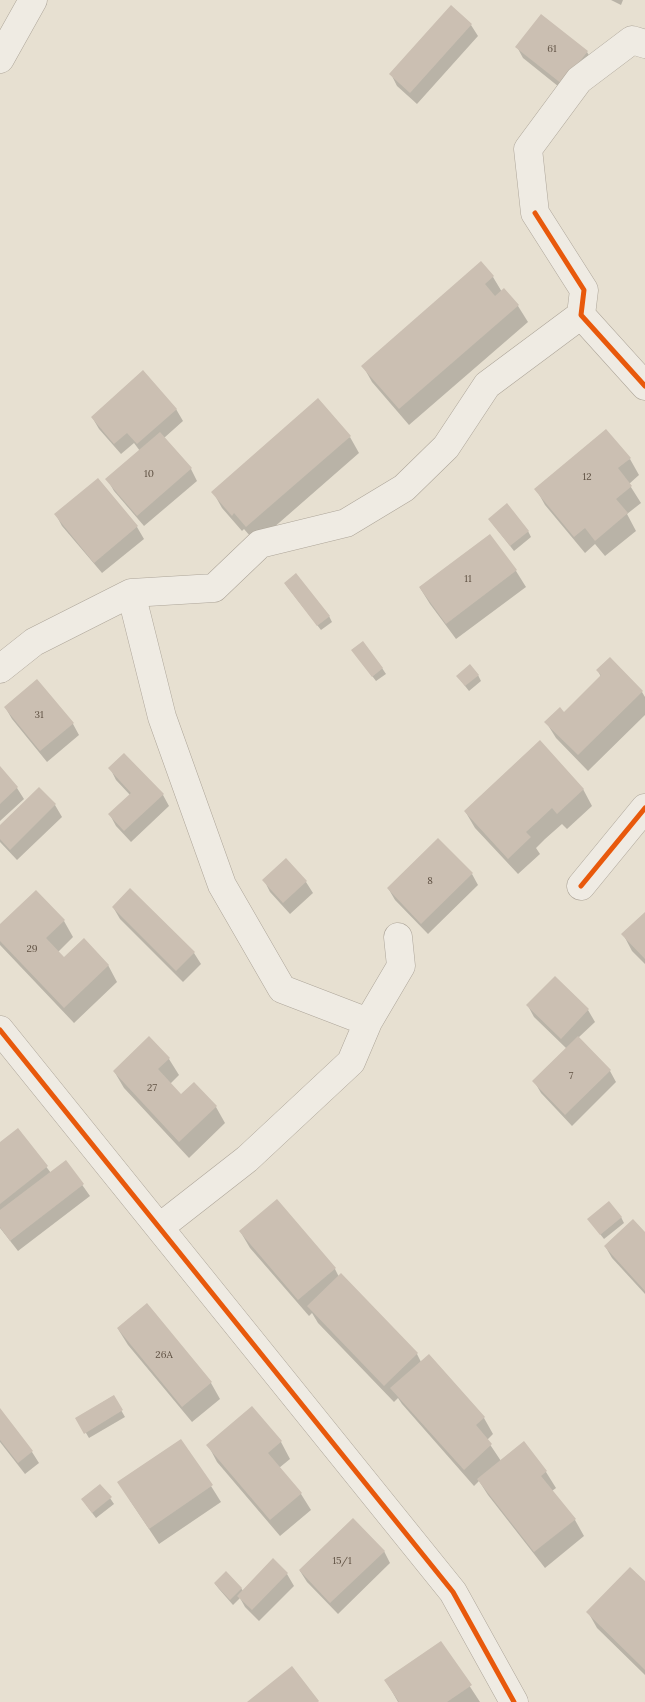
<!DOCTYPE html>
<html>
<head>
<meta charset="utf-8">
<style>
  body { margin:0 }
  canvas { display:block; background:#e7e0d1 }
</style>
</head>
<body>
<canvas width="645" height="1702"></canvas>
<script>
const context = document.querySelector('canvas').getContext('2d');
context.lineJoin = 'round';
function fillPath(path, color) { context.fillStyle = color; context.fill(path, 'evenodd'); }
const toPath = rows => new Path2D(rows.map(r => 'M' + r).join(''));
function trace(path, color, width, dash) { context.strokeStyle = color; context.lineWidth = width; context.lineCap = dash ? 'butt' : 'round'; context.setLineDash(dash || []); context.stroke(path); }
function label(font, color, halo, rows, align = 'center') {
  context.font = font + ' Lora,serif'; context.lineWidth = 4; context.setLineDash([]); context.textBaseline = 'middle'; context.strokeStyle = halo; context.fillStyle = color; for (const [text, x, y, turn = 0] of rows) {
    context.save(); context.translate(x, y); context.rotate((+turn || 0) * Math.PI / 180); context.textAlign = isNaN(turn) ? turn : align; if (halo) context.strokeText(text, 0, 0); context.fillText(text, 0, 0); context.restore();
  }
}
fillPath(toPath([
  [611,0,623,0,621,5],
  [451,7,471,25,478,36,417,104,397,86,391,74],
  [517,47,587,52,594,64,569,95,523,58],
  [481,263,493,277,502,292,518,306,528,322,409,425,372,382,363,366],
  [176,409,183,421,164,438,191,469,197,481,144,526,114,491,107,479,140,451,134,443,121,454,99,429,92,417],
  [350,437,359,453,256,543,244,529,242,531,222,508,213,492],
  [630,459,639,475,629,484,641,503,627,514,636,531,605,556,595,544,585,553,545,505,536,489],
  [98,479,137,527,144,539,102,573,62,526,56,515],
  [489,519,528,531,531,537,514,551],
  [490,536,516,571,526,587,456,639,430,604,420,588],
  [285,584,329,616,332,622,321,630],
  [356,655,382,668,386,674,376,681],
  [598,671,642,692,645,697,645,715,588,771,556,738,546,722,564,714,601,677],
  [478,675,481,681,469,691,461,681],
  [5,707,73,724,79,735,47,762,12,719],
  [0,768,17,788,24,799,0,821],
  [110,768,163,795,169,806,131,842,116,826,110,815,130,795,116,780],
  [39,788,55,805,62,817,17,860,0,842,0,826],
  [583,789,592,806,567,829,562,824,545,839,536,848,540,854,518,874,475,828,465,811],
  [286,860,306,882,313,893,290,914,270,892,264,880],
  [472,874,478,885,428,934,395,900,388,888],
  [113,907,194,953,201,964,183,982,120,919],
  [645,913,645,964,632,951,623,934],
  [64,921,73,937,58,952,64,959,108,965,117,982,74,1023,0,945,0,926],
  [555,978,588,1010,595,1022,578,1038,610,1071,616,1082,572,1126,541,1093,534,1081,567,1049,534,1017,528,1006],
  [149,1038,169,1059,179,1075,170,1084,181,1095,216,1107,225,1123,189,1158,124,1088,114,1071],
  [18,1130,51,1173,66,1162,90,1196,18,1251,0,1228,0,1143],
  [277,1200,335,1269,339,1277,341,1275,417,1354,421,1362,484,1418,493,1434,487,1440,501,1461,546,1472,556,1488,552,1491,575,1520,584,1536,545,1568,488,1495,479,1481,474,1486,402,1404,398,1398,394,1402,318,1323,312,1313,309,1316,250,1248,240,1231],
  [621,1217,624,1223,604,1239,592,1224],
  [645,1234,645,1294,612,1258,605,1246],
  [118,1329,211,1383,220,1399,192,1422,128,1345],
  [113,1396,125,1417,89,1438,77,1418],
  [252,1408,281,1442,290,1459,279,1468,301,1494,311,1510,280,1536,217,1462,208,1445],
  [0,1410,32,1452,39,1463,25,1474,0,1442],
  [211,1486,221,1502,159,1544,129,1499],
  [110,1498,114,1504,96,1518,86,1505],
  [384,1551,390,1563,338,1614,307,1582,300,1571],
  [273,1560,287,1574,294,1586,259,1621,245,1607,240,1598,233,1605,219,1589,215,1584,241,1588,243,1591],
  [645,1583,645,1675,597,1628,588,1612],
  [441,1642,480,1702,398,1702,386,1681]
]), '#0003');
fillPath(toPath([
  [451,5,472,24,410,93,389,74],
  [541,14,588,51,562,84,515,47],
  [481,261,494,276,485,284,495,296,504,288,519,305,399,409,361,366],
  [143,370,177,409,137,444,127,433,114,444,91,417],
  [318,398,351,436,246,527,234,513,232,516,211,492],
  [606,429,631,458,618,468,632,486,616,499,628,513,595,541,585,528,574,537,534,489],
  [160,432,192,468,137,516,105,479],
  [98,478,138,526,94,563,54,514],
  [507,503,529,531,510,546,488,519],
  [490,534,517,570,446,624,419,587],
  [296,573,330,616,317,626,284,583],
  [363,641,383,668,372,677,351,650],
  [610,657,643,691,578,755,544,722,560,707,564,712,601,675,596,670],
  [470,664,479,675,465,686,456,676],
  [37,679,74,723,40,751,4,707],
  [540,740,584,789,557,814,552,808,536,823,526,832,531,837,508,859,464,811],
  [124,753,164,794,124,831,108,814,131,793,108,768],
  [0,766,18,787,0,804],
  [39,787,56,804,10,850,0,839,0,825],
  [438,838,473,873,421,924,387,888],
  [286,858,307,881,283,903,262,880],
  [130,888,195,952,176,971,112,907],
  [36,890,65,920,46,938,64,957,84,938,109,965,64,1008,0,941,0,924],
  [645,912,645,959,621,934],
  [555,976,589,1009,561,1039,526,1005],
  [149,1036,170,1058,158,1069,181,1094,194,1082,217,1106,179,1142,113,1071],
  [578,1036,611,1070,565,1115,532,1081],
  [18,1128,48,1166,0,1204,0,1142],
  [66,1160,84,1184,10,1241,0,1227,0,1210],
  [277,1199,336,1268,298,1300,239,1231],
  [609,1201,622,1217,600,1235,587,1219],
  [633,1219,645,1232,645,1291,604,1246],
  [341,1273,418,1353,384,1386,307,1306],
  [147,1303,212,1382,182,1407,117,1328],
  [429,1354,485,1417,476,1425,492,1444,464,1470,390,1388],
  [114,1395,123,1410,84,1434,75,1418],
  [252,1406,282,1441,268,1453,302,1493,270,1520,206,1445],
  [0,1408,33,1451,18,1463,0,1440],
  [181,1439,213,1485,149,1529,117,1482],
  [524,1441,547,1471,541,1476,576,1519,534,1552,477,1479],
  [100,1484,112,1497,92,1513,81,1499],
  [353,1518,385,1551,330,1603,299,1570],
  [273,1558,288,1573,252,1610,237,1596],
  [630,1567,645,1581,645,1670,586,1612],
  [226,1571,242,1588,230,1600,214,1583],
  [441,1641,472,1685,447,1702,399,1702,384,1680],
  [292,1666,319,1701,318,1702,247,1702]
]), '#cbbfb2');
const minor = toPath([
  [645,44,632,40,579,80,528,149,535,213,584,290,581,315,645,386],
  [0,59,33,0],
  [131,593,162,717,222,885,282,989,368,1022],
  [0,669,34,642,131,593,214,588,260,544,346,523,404,488,446,447,487,385,581,315],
  [581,886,645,808],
  [0,1030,453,1592,514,1702],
  [160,1227,247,1159,351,1062,368,1022,401,966,398,937]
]);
trace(minor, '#ada599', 29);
trace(minor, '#efebe3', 28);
trace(toPath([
  [535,213,584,290,581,315,645,386],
  [581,886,645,808],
  [0,1030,453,1592,514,1702]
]), '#e8590c', 5);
label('10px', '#605244', null, [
  ["61",552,49],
  ["10",149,474],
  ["12",587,477],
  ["11",468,579],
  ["31",39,715],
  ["8",430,881],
  ["29",32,949],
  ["7",571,1076],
  ["27",152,1088],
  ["26А",164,1355],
  ["15/1",342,1561]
]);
</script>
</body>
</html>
